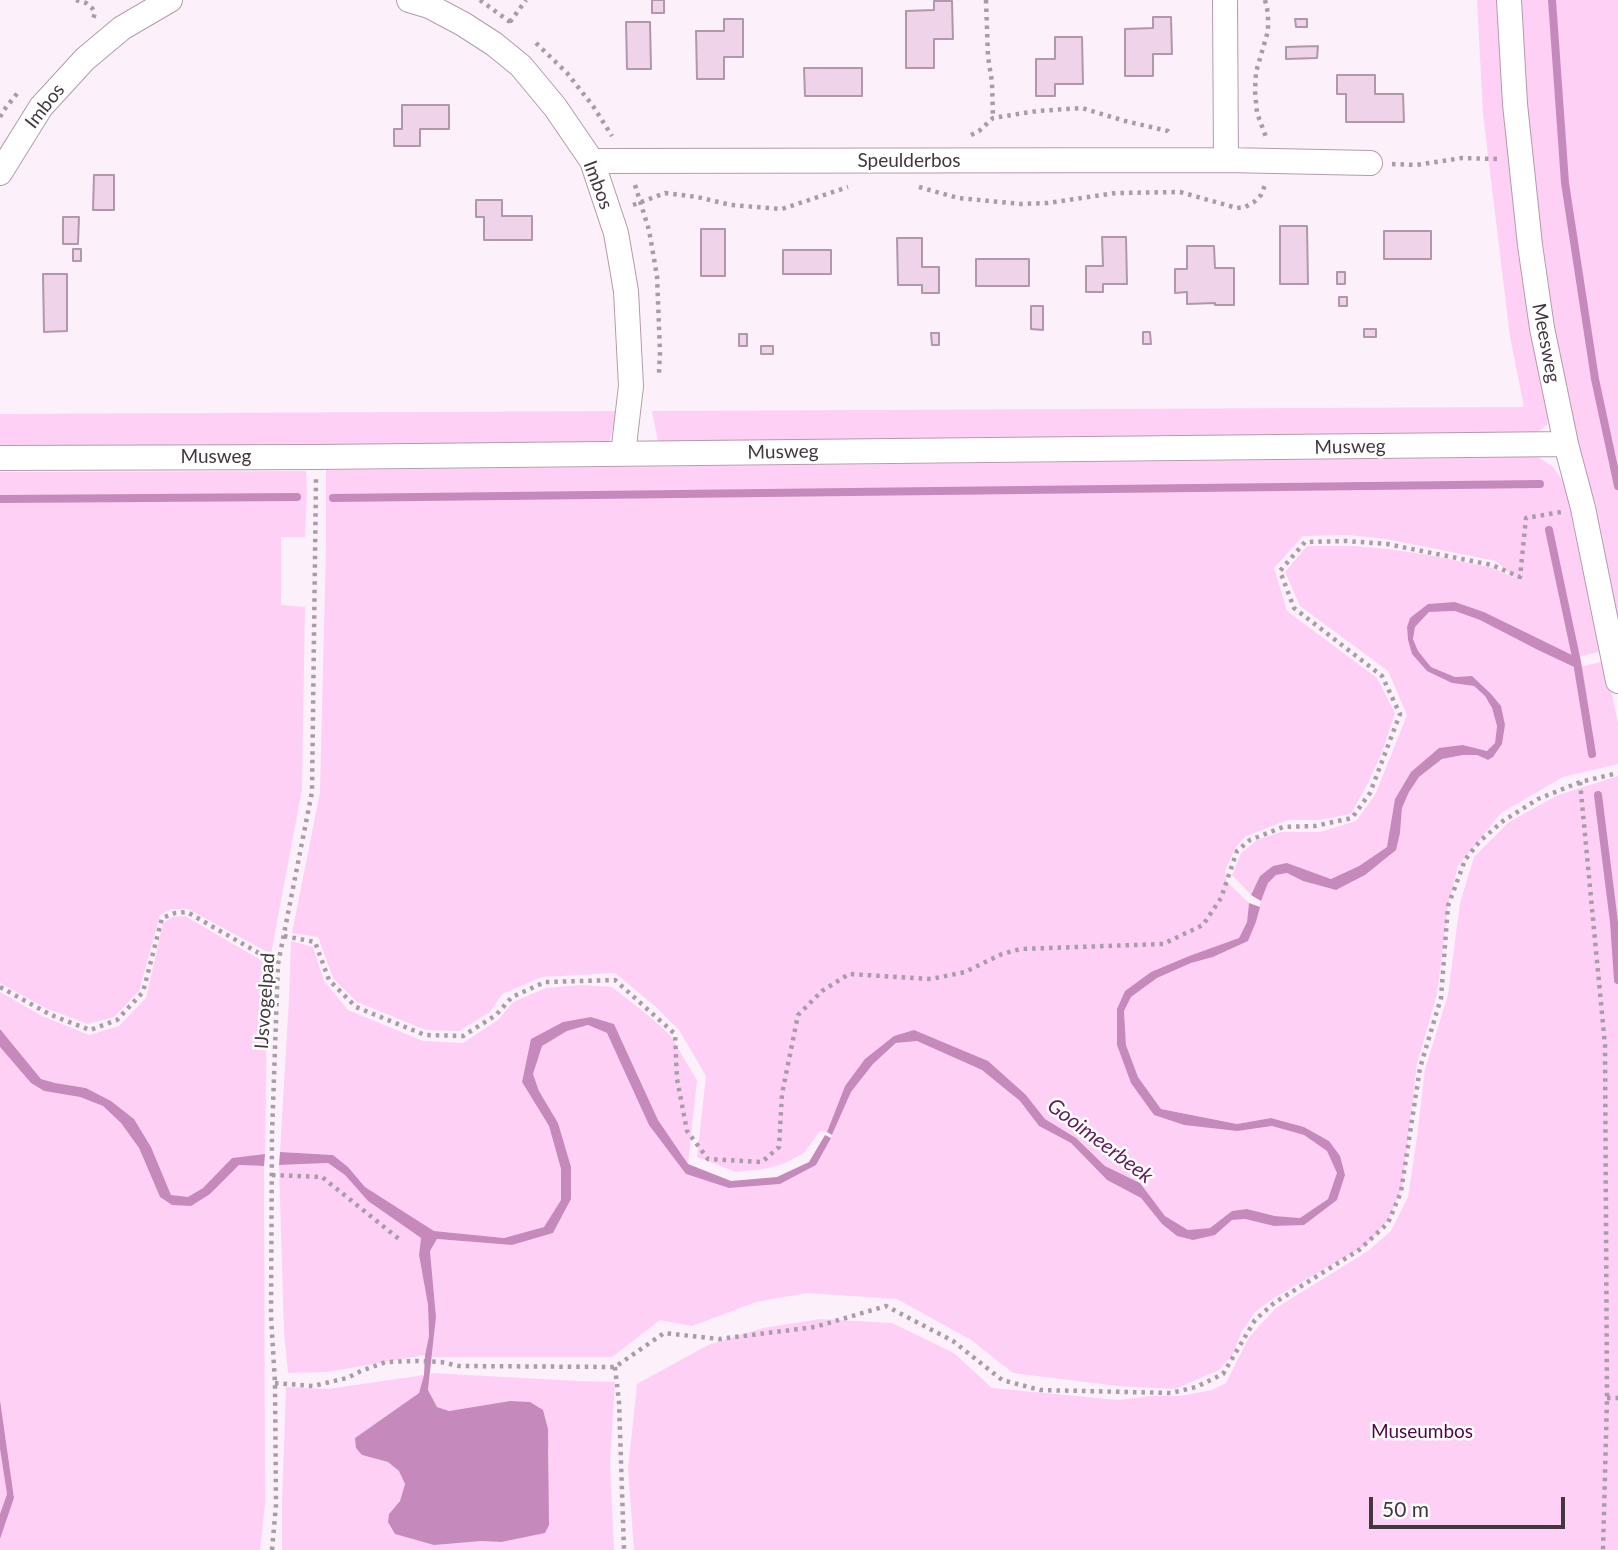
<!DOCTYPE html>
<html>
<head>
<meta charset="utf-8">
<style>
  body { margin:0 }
  #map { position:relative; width:1618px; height:1550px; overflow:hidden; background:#fcf1fa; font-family:Lato,sans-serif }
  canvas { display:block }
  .scale { position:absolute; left:1369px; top:1497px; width:196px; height:32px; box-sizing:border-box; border:4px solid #42373f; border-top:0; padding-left:9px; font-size:21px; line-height:24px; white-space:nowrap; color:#42373f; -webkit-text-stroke:5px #fff; paint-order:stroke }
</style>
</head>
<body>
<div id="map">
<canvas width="1618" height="1550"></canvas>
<div class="scale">50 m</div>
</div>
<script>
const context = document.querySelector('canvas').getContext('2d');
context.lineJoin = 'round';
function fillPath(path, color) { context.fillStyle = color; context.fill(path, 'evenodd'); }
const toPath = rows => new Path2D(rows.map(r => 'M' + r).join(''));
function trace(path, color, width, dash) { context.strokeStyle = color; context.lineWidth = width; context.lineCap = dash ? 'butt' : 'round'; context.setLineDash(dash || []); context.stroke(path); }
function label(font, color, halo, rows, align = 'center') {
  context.font = font + ' Lato,sans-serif'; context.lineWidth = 5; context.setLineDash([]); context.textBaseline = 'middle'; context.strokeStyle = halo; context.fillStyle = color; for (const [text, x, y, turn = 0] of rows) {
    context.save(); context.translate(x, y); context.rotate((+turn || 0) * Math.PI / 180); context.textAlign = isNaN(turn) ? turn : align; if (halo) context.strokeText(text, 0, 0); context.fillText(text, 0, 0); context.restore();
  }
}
fillPath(toPath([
  [1477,0,1503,0,1549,413,1547,425,1531,437,659,447,652,411,1524,407,1510,337,1483,114],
  [1518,0,1618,0,1618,637,1582,459,1549,309,1523,104],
  [617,411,608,448,0,450,0,414],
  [1537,456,1553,467,1566,486,1603,651,1574,658,1484,612,1455,602,1410,618,1407,627,1408,640,1412,654,1452,683,1474,686,1485,696,1492,708,1497,726,1495,743,1488,751,1463,745,1411,772,1387,847,1359,866,1331,879,1287,863,1260,876,1251,895,1232,875,1241,853,1257,840,1281,832,1320,832,1356,821,1375,795,1407,715,1388,671,1300,606,1285,572,1307,546,1353,546,1389,549,1429,555,1493,568,1515,578,1496,561,1387,539,1348,535,1303,536,1274,568,1287,611,1377,678,1395,713,1382,752,1368,783,1351,814,1319,820,1288,820,1246,836,1235,848,1225,871,1227,882,1249,903,1247,922,1239,938,1189,956,1151,972,1126,991,1117,1045,1154,1115,1184,1125,1237,1131,1272,1126,1304,1135,1327,1151,1338,1173,1328,1199,1300,1218,1275,1216,1247,1209,1232,1211,1210,1228,1188,1230,1165,1216,1140,1183,1105,1166,1076,1138,1045,1119,1026,1095,914,1031,894,1036,845,1086,827,1132,820,1131,804,1153,783,1164,764,1169,736,1172,697,1157,706,1076,679,1030,656,1007,615,973,542,977,502,994,490,1012,459,1031,426,1030,357,1002,333,978,318,937,292,933,320,792,326,544,326,470,1471,458],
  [306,471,307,493,305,537,281,537,281,605,305,607,302,789,271,954,188,909,171,909,160,915,139,991,114,1017,88,1024,45,1008,0,983,0,472],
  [1455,611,1480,620,1575,668,1605,661,1618,724,1618,764,1563,777,1501,813,1458,866,1448,905,1437,994,1417,1064,1402,1188,1388,1220,1366,1245,1274,1298,1255,1312,1242,1331,1233,1354,1219,1370,1175,1389,1118,1386,1013,1373,971,1340,897,1299,807,1293,756,1302,692,1326,660,1320,612,1357,432,1357,436,1317,430,1251,437,1239,512,1245,553,1233,571,1199,558,1123,539,1091,533,1074,541,1046,567,1031,588,1025,607,1033,619,1057,686,1174,729,1188,780,1184,816,1165,831,1138,851,1092,873,1064,897,1043,917,1041,985,1071,1020,1101,1039,1126,1071,1143,1107,1180,1141,1198,1162,1224,1177,1236,1215,1235,1232,1220,1245,1219,1274,1226,1304,1224,1337,1200,1345,1175,1329,1142,1304,1127,1271,1118,1237,1124,1161,1109,1138,1077,1126,1045,1124,1011,1131,997,1157,978,1191,963,1213,957,1248,941,1256,922,1261,901,1268,883,1276,875,1287,873,1303,881,1336,890,1365,875,1400,833,1402,808,1409,792,1419,777,1442,759,1463,755,1477,755,1488,760,1493,757,1502,744,1505,725,1472,676,1455,677,1431,667,1418,651,1413,639,1415,627,1429,612],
  [1618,776,1618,1550,634,1550,628,1469,637,1384,708,1345,763,1328,820,1319,892,1323,954,1353,992,1388,1118,1400,1151,1396,1180,1396,1212,1390,1226,1383,1248,1339,1261,1324,1276,1308,1368,1251,1391,1231,1408,1197,1417,1137,1425,1069,1448,995,1460,903,1474,857,1509,822,1558,795],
  [185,916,271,966,267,1002,265,1154,232,1158,203,1188,188,1198,171,1195,151,1147,134,1119,111,1101,86,1088,55,1083,41,1079,0,1029,0,992,42,1016,89,1035,119,1026,146,998,163,923,172,917],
  [291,941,313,947,324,981,348,1010,423,1041,463,1043,498,1020,513,1002,546,988,582,985,612,987,649,1016,670,1035,697,1080,688,1164,658,1120,614,1024,591,1017,532,1039,522,1082,549,1126,561,1169,561,1200,544,1227,504,1238,434,1231,365,1187,348,1167,333,1155,280,1152,289,998],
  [0,1047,31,1083,44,1091,80,1097,103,1106,121,1123,139,1148,160,1197,172,1205,210,1194,239,1165,264,1166,265,1504,260,1550,0,1550,0,1539,14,1498,0,1400],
  [328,1163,345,1175,368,1201,421,1238,419,1255,428,1305,429,1336,425,1355,327,1372,288,1373,284,1332,279,1165],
  [431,1373,578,1381,615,1382,610,1463,614,1550,282,1550,282,1503,286,1387,328,1389,424,1375,419,1393,355,1438,362,1455,388,1462,399,1470,405,1484,400,1501,389,1514,388,1522,481,1541,501,1542,548,1494,549,1450,510,1401,449,1411,437,1407,428,1390],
  [0,1449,7,1494,0,1514]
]), '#fed0f5');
fillPath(toPath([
  [1455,602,1484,612,1576,657,1578,667,1576,668,1538,650,1480,620,1455,611,1429,612,1415,627,1413,639,1418,651,1431,667,1455,677,1472,676,1491,694,1501,706,1505,725,1502,744,1493,757,1488,760,1477,755,1463,755,1442,759,1419,777,1409,792,1402,808,1400,833,1396,850,1365,875,1336,890,1303,881,1287,873,1276,875,1268,883,1261,901,1251,895,1260,876,1273,866,1287,863,1331,879,1359,866,1387,847,1395,799,1411,772,1439,748,1463,745,1487,751,1495,743,1497,726,1492,708,1485,696,1474,686,1452,683,1427,671,1412,654,1408,640,1407,627,1410,618,1428,604],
  [1249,903,1260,907,1256,922,1248,941,1213,957,1191,963,1157,978,1131,997,1124,1011,1126,1045,1138,1077,1161,1109,1237,1124,1271,1118,1304,1127,1329,1141,1340,1156,1345,1175,1337,1200,1304,1225,1274,1226,1245,1219,1232,1220,1215,1235,1193,1240,1177,1236,1162,1224,1141,1198,1107,1180,1071,1143,1039,1126,1020,1101,982,1070,917,1041,896,1043,873,1064,851,1092,832,1135,827,1132,845,1086,865,1059,894,1036,914,1030,988,1061,1026,1095,1045,1119,1076,1138,1105,1166,1140,1183,1165,1216,1188,1230,1210,1228,1232,1211,1247,1209,1275,1216,1300,1218,1328,1199,1337,1173,1327,1151,1304,1135,1272,1126,1237,1131,1184,1125,1154,1115,1131,1083,1117,1045,1117,1009,1125,991,1151,972,1189,956,1239,938,1247,922],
  [591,1017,614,1024,658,1120,688,1164,731,1181,777,1177,809,1162,825,1135,831,1138,816,1165,780,1184,729,1188,686,1174,649,1125,607,1033,588,1025,567,1031,542,1046,533,1074,539,1091,558,1123,571,1167,571,1199,553,1233,512,1245,437,1239,430,1251,436,1317,428,1390,437,1407,449,1411,510,1401,530,1402,543,1410,548,1429,549,1525,545,1533,501,1542,481,1541,434,1545,395,1534,388,1522,389,1514,400,1501,405,1484,399,1471,388,1462,362,1455,356,1448,355,1438,419,1393,424,1375,425,1355,429,1336,428,1305,419,1255,421,1238,368,1201,345,1175,328,1163,279,1165,280,1152,333,1155,348,1167,365,1187,434,1231,504,1238,544,1227,561,1200,561,1169,549,1126,522,1082,531,1039,563,1022],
  [0,1029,41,1079,55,1083,86,1088,111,1101,134,1119,151,1147,171,1195,188,1197,203,1188,232,1158,265,1154,264,1166,239,1165,210,1194,191,1206,172,1205,160,1197,139,1148,121,1123,103,1106,80,1097,44,1091,31,1083,0,1047],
  [0,1400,14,1498,0,1539,0,1514,7,1494,0,1449]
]), '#c58abb');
trace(toPath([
  [1552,0,1565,183,1595,379,1618,486],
  [333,498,1540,484],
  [0,499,297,497],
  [1549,530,1577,662,1592,754],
  [1598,795,1614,922,1618,980]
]), '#c58abb', 8);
const building = toPath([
  [652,0,664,0,664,13,652,13,652,0],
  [934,1,952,1,953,39,934,39,934,68,906,68,906,11,934,10,934,1],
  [1153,17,1171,17,1172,54,1153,54,1153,76,1125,76,1125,29,1153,28,1153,17],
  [724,19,743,19,743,57,724,57,724,79,697,79,696,31,724,31,724,19],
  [1295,19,1307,19,1307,27,1296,27,1295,19],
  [626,22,650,22,651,69,627,69,626,22],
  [1055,37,1082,37,1083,84,1055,84,1055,96,1036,96,1036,59,1055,59,1055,37],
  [1318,46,1317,58,1286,59,1286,47,1318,46],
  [804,68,862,68,862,96,805,96,804,68],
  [1337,75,1375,75,1375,94,1403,94,1404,122,1346,122,1346,94,1337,94,1337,75],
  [402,105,449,105,449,129,420,129,420,146,394,146,394,129,402,129,402,105],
  [94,175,114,175,114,210,93,210,94,175],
  [476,200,502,200,502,216,532,216,532,240,484,240,484,217,476,217,476,200],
  [63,217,79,217,78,244,63,244,63,217],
  [1280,226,1307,226,1308,284,1280,284,1280,226],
  [701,229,725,229,725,276,701,276,701,229],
  [1384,231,1431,231,1431,259,1384,259,1384,231],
  [1102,237,1126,237,1127,284,1103,284,1103,292,1086,292,1086,266,1103,266,1102,237],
  [897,238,922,238,922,267,939,267,939,293,922,293,922,285,898,285,897,238],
  [1187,246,1214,246,1215,268,1234,268,1234,305,1215,305,1215,303,1187,304,1187,292,1175,293,1175,269,1187,269,1187,246],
  [73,249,81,249,81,261,73,261,73,249],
  [783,250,831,250,831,274,783,274,783,250],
  [976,259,1029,259,1029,286,976,286,976,259],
  [1337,272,1345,272,1345,284,1337,284,1337,272],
  [43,274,67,274,67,331,44,332,43,274],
  [1339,297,1347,297,1347,306,1339,306,1339,297],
  [1031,306,1043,306,1043,330,1031,329,1031,306],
  [1364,329,1376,329,1376,337,1364,337,1364,329],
  [1143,332,1150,332,1151,344,1143,344,1143,332],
  [931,333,939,333,939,345,932,345,931,333],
  [739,334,747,334,747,346,739,346,739,334],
  [761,346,773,346,773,354,761,354,761,346]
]);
fillPath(building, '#efd3e9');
trace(building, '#b197ac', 2);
const minor = toPath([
  [409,0,429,6,463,24,494,44,521,66,555,107,592,161,616,233,626,291,631,386,623,454],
  [1509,0,1515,104,1530,245,1542,328,1566,444,1583,508,1618,681],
  [1226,160,1370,163],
  [592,161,1226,160,1225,0],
  [0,173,41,107,85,59,122,28,170,0],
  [0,458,316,457,1566,444]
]);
trace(minor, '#b49aae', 26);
trace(toPath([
  [76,0,86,3,92,8,95,13,93,19],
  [480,0,510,22],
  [986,0,988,57,992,82,993,118],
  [1265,0,1268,13,1268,31,1256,72,1255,91,1257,113,1266,137],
  [510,22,526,0],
  [536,43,567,73,593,106,612,136],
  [0,117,4,110,19,91],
  [971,135,979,131,993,118,1037,111,1082,108,1125,121,1168,131,1171,134],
  [1392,164,1416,165,1462,158,1498,159],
  [635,185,649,230,657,276,660,352,659,373,657,376],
  [919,187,958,198,1021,204,1048,203,1116,193,1180,192,1237,208,1245,207,1254,202,1261,195,1265,185],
  [633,205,665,193,697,197,731,205,782,209,848,187],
  [1580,782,1605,1045,1607,1398,1603,1550],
  [284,936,315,942,329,980,356,1007,425,1035,463,1036,496,1015,512,997,545,982,615,980,675,1034,677,1079,687,1131,708,1159,762,1162,779,1147,782,1094,798,1015,822,991,849,974,931,979,965,972,1002,954,1020,949,1163,944,1203,925,1221,898,1237,851,1250,840,1283,827,1315,826,1352,818,1370,793,1400,714,1382,676,1294,608,1280,571,1305,542,1347,541,1387,544,1492,565,1520,577,1526,518,1561,512],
  [0,987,51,1015,90,1030,117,1020,143,992,162,918,175,913,187,912,278,964],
  [272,1175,322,1177,399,1239],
  [615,1367,619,1402,624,1550],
  [275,1383,313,1386,347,1378,361,1371,386,1362,418,1361,441,1362,459,1366,615,1367,664,1333,719,1339,815,1327,886,1306,953,1341,1002,1380,1040,1390,1171,1393,1196,1387,1223,1374,1255,1320,1274,1303,1359,1250,1388,1223,1401,1192,1420,1068,1441,998,1448,906,1465,860,1480,841,1503,821,1538,799,1580,782,1618,773],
  [1607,1398,1618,1398],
  [272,1550,276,1505,275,1383,271,1316,272,1133,278,964,312,792,316,479]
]), '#a89da6', 4.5, [3.5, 5]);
trace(minor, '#fff', 24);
label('19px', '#42373f', '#fff', [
  ["Imbos",45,106,-52],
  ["Speulderbos",909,161],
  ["Imbos",598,185,69],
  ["Meesweg",1546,343,79],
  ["Musweg",1350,447,-1],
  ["Musweg",783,452,-1],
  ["Musweg",216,457],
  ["IJsvogelpad",265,1001,-86]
]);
label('19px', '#4f0648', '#fff', [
  ["Museumbos",1422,1432]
]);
label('italic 21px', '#611c59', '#fff', [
  ["Gooimeerbeek",1100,1141,37]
]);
</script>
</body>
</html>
